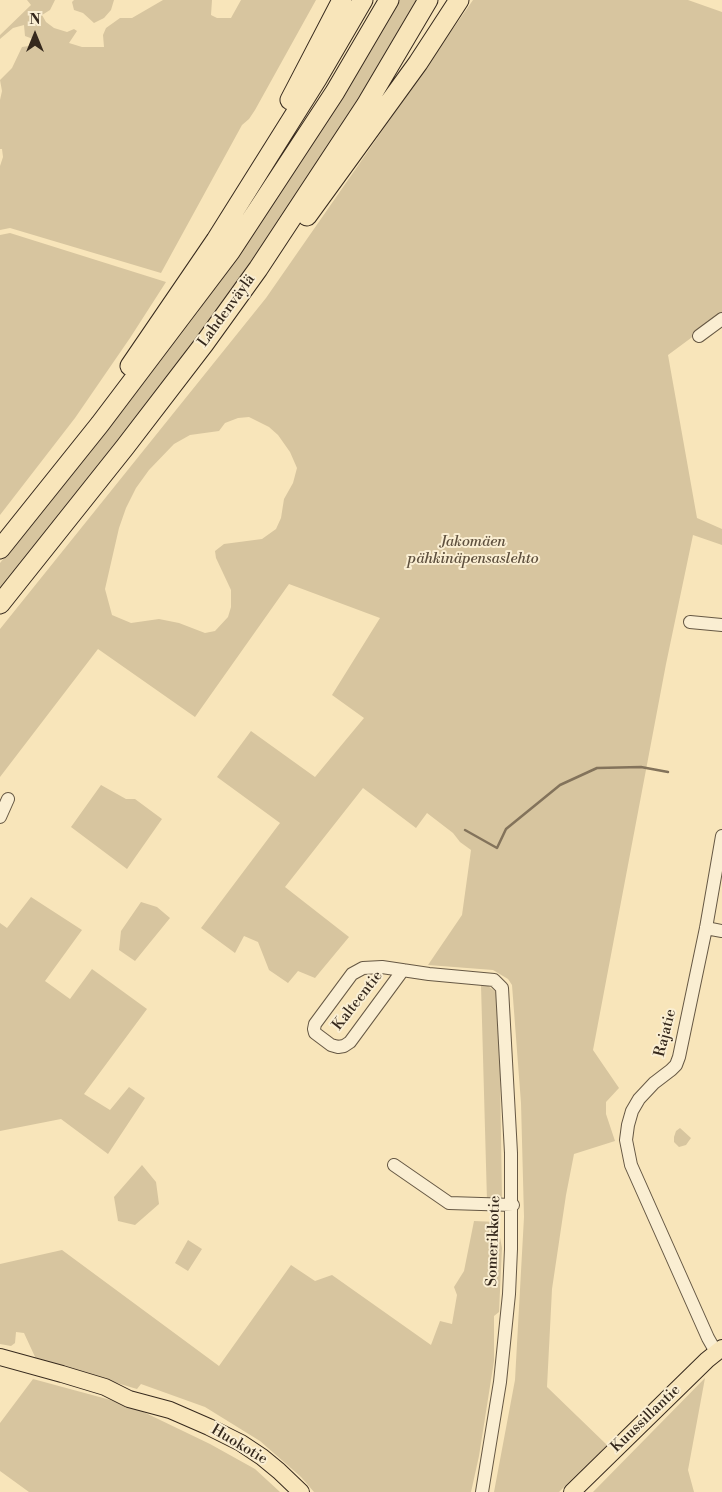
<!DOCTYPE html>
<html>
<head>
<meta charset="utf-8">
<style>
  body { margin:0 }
  #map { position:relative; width:722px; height:1492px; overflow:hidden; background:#f8e5ba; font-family:"Libre Bodoni",serif }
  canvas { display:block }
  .north { position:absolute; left:10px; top:10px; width:50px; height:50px; -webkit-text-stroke:4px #faeed2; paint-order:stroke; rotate:0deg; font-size:14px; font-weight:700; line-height:20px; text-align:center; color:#36291d }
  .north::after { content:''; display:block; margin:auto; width:18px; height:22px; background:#36291d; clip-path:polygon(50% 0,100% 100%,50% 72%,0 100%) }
</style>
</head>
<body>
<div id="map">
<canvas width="722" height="1492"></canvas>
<div class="north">N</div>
</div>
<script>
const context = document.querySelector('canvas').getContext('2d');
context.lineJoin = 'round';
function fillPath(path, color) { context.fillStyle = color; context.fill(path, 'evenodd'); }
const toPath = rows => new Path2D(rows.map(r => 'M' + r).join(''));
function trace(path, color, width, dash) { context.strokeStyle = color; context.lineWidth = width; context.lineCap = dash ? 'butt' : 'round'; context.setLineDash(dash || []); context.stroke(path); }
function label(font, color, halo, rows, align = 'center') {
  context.font = font + ' "Libre Bodoni",serif'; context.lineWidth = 4; context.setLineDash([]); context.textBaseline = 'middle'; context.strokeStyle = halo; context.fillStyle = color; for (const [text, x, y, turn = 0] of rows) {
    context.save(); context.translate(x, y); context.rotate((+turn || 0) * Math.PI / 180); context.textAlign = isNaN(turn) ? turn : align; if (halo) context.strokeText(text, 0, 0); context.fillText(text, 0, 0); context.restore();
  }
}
fillPath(toPath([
  [27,0,55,0,50,10,42,15,46,22,54,28,67,32,74,29,77,31,69,43,82,47,104,47,103,35,106,28,120,18,132,18,163,0,212,0,211,15,217,18,231,18,241,0,316,0,255,110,249,119,242,125,161,273,10,228,0,230,0,166,3,157,2,149,0,149,0,100,2,91,0,80,12,68,22,47,36,45,33,39,25,36,24,25,13,28,0,39,0,35,31,5],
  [74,0,114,0,111,10,104,18,94,23,83,13,74,10,72,2],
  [399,0,417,0,336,137,276,229,156,393,0,590,0,563,115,421,198,312,274,203],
  [473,0,688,0,722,12,722,315,668,355,697,518,722,529,722,545,693,535,666,664,593,1050,619,1088,606,1102,606,1114,615,1141,574,1154,566,1195,552,1289,547,1387,607,1445,559,1492,494,1492,515,1380,524,1217,521,1103,512,985,508,979,493,970,428,965,462,915,471,850,460,842,453,833,427,813,416,828,363,788,285,887,349,937,315,978,298,971,288,983,269,970,258,942,244,936,235,953,201,928,280,823,217,777,251,731,315,777,364,718,332,695,380,618,289,584,195,717,98,649,0,777,0,629,266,298],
  [249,417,269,427,278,435,290,452,297,468,293,483,284,499,281,518,276,529,262,539,224,544,215,551,216,558,231,590,231,607,228,617,215,631,205,633,179,623,159,619,131,623,112,615,105,589,119,528,126,508,136,488,149,470,174,444,190,435,219,431,225,423,238,418],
  [10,233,166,282,130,338,75,418,0,515,0,235],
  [101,785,126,799,135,799,162,819,127,869,71,827],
  [31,897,82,930,45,981,70,999,92,969,147,1009,84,1094,110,1110,129,1087,145,1098,108,1154,61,1119,0,1131,0,923,7,928],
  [141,902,157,907,170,918,135,961,119,950,121,931],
  [481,985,488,986,496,992,499,1005,502,1200,487,1201],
  [680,1128,691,1138,686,1145,679,1147,674,1142,674,1137,676,1131],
  [142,1165,156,1182,159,1204,135,1225,118,1221,114,1197],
  [474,1221,497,1222,502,1248,499,1312,494,1316,494,1361,479,1456,471,1492,314,1492,301,1477,260,1441,205,1407,141,1384,137,1389,36,1359,24,1333,16,1332,15,1343,11,1346,0,1344,0,1264,62,1250,219,1366,291,1265,315,1281,332,1275,431,1345,440,1321,452,1324,457,1295,454,1287,464,1271],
  [188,1240,202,1249,188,1271,175,1263],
  [705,1378,688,1470,694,1492,593,1492],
  [33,1379,129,1405,210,1444,255,1469,280,1492,29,1492,0,1471,0,1423]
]), '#d7c59f');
trace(toPath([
  [465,830,497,848,506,829,560,785,597,768,641,767,668,772]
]), '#83735b', 2.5);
const minor = toPath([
  [699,336,722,319],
  [690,622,722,625],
  [0,817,8,799],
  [706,928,722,931],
  [403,970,350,1042,344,1046,338,1047,331,1045,315,1033,314,1029,315,1024,352,974,363,968,382,967,429,974,494,980,502,988,511,1153,511,1249,509,1294,500,1382,482,1492],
  [394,1165,449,1203,513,1205],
  [716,1352,708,1338,631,1165,626,1140,628,1125,632,1111,639,1099,654,1083,671,1070,676,1065,679,1057,706,928,722,836]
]);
const major = toPath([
  [0,1357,62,1374,105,1387,129,1399,170,1410,209,1427,241,1443,262,1457,279,1471,301,1492],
  [572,1492,707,1360,722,1348]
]);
const highway = toPath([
  [290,100,342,0],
  [307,216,418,63,459,0],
  [130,366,216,240,317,79,363,0],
  [0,549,100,424,230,252,335,92,389,0],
  [0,604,125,447,204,344,258,269,366,105,428,0]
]);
trace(minor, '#665844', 14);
trace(major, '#36291d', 18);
trace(highway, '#36291d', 21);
trace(minor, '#faeed2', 12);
trace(major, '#f8e5ba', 16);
trace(highway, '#f8e5ba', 19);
label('15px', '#36291d', '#faeed2', [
  ["Lahdenväylä",227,311,-54],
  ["Kalteentie",358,1001,-52],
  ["Rajatie",666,1033,-76],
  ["Somerikkotie",494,1241,-88],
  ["Kuussillantie",646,1419,-44],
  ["Huokotie",239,1445,31]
]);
label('italic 15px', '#5e503e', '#faeed2', [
  ["Jakomäen",473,542],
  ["pähkinäpensaslehto",473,559]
]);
</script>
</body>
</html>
